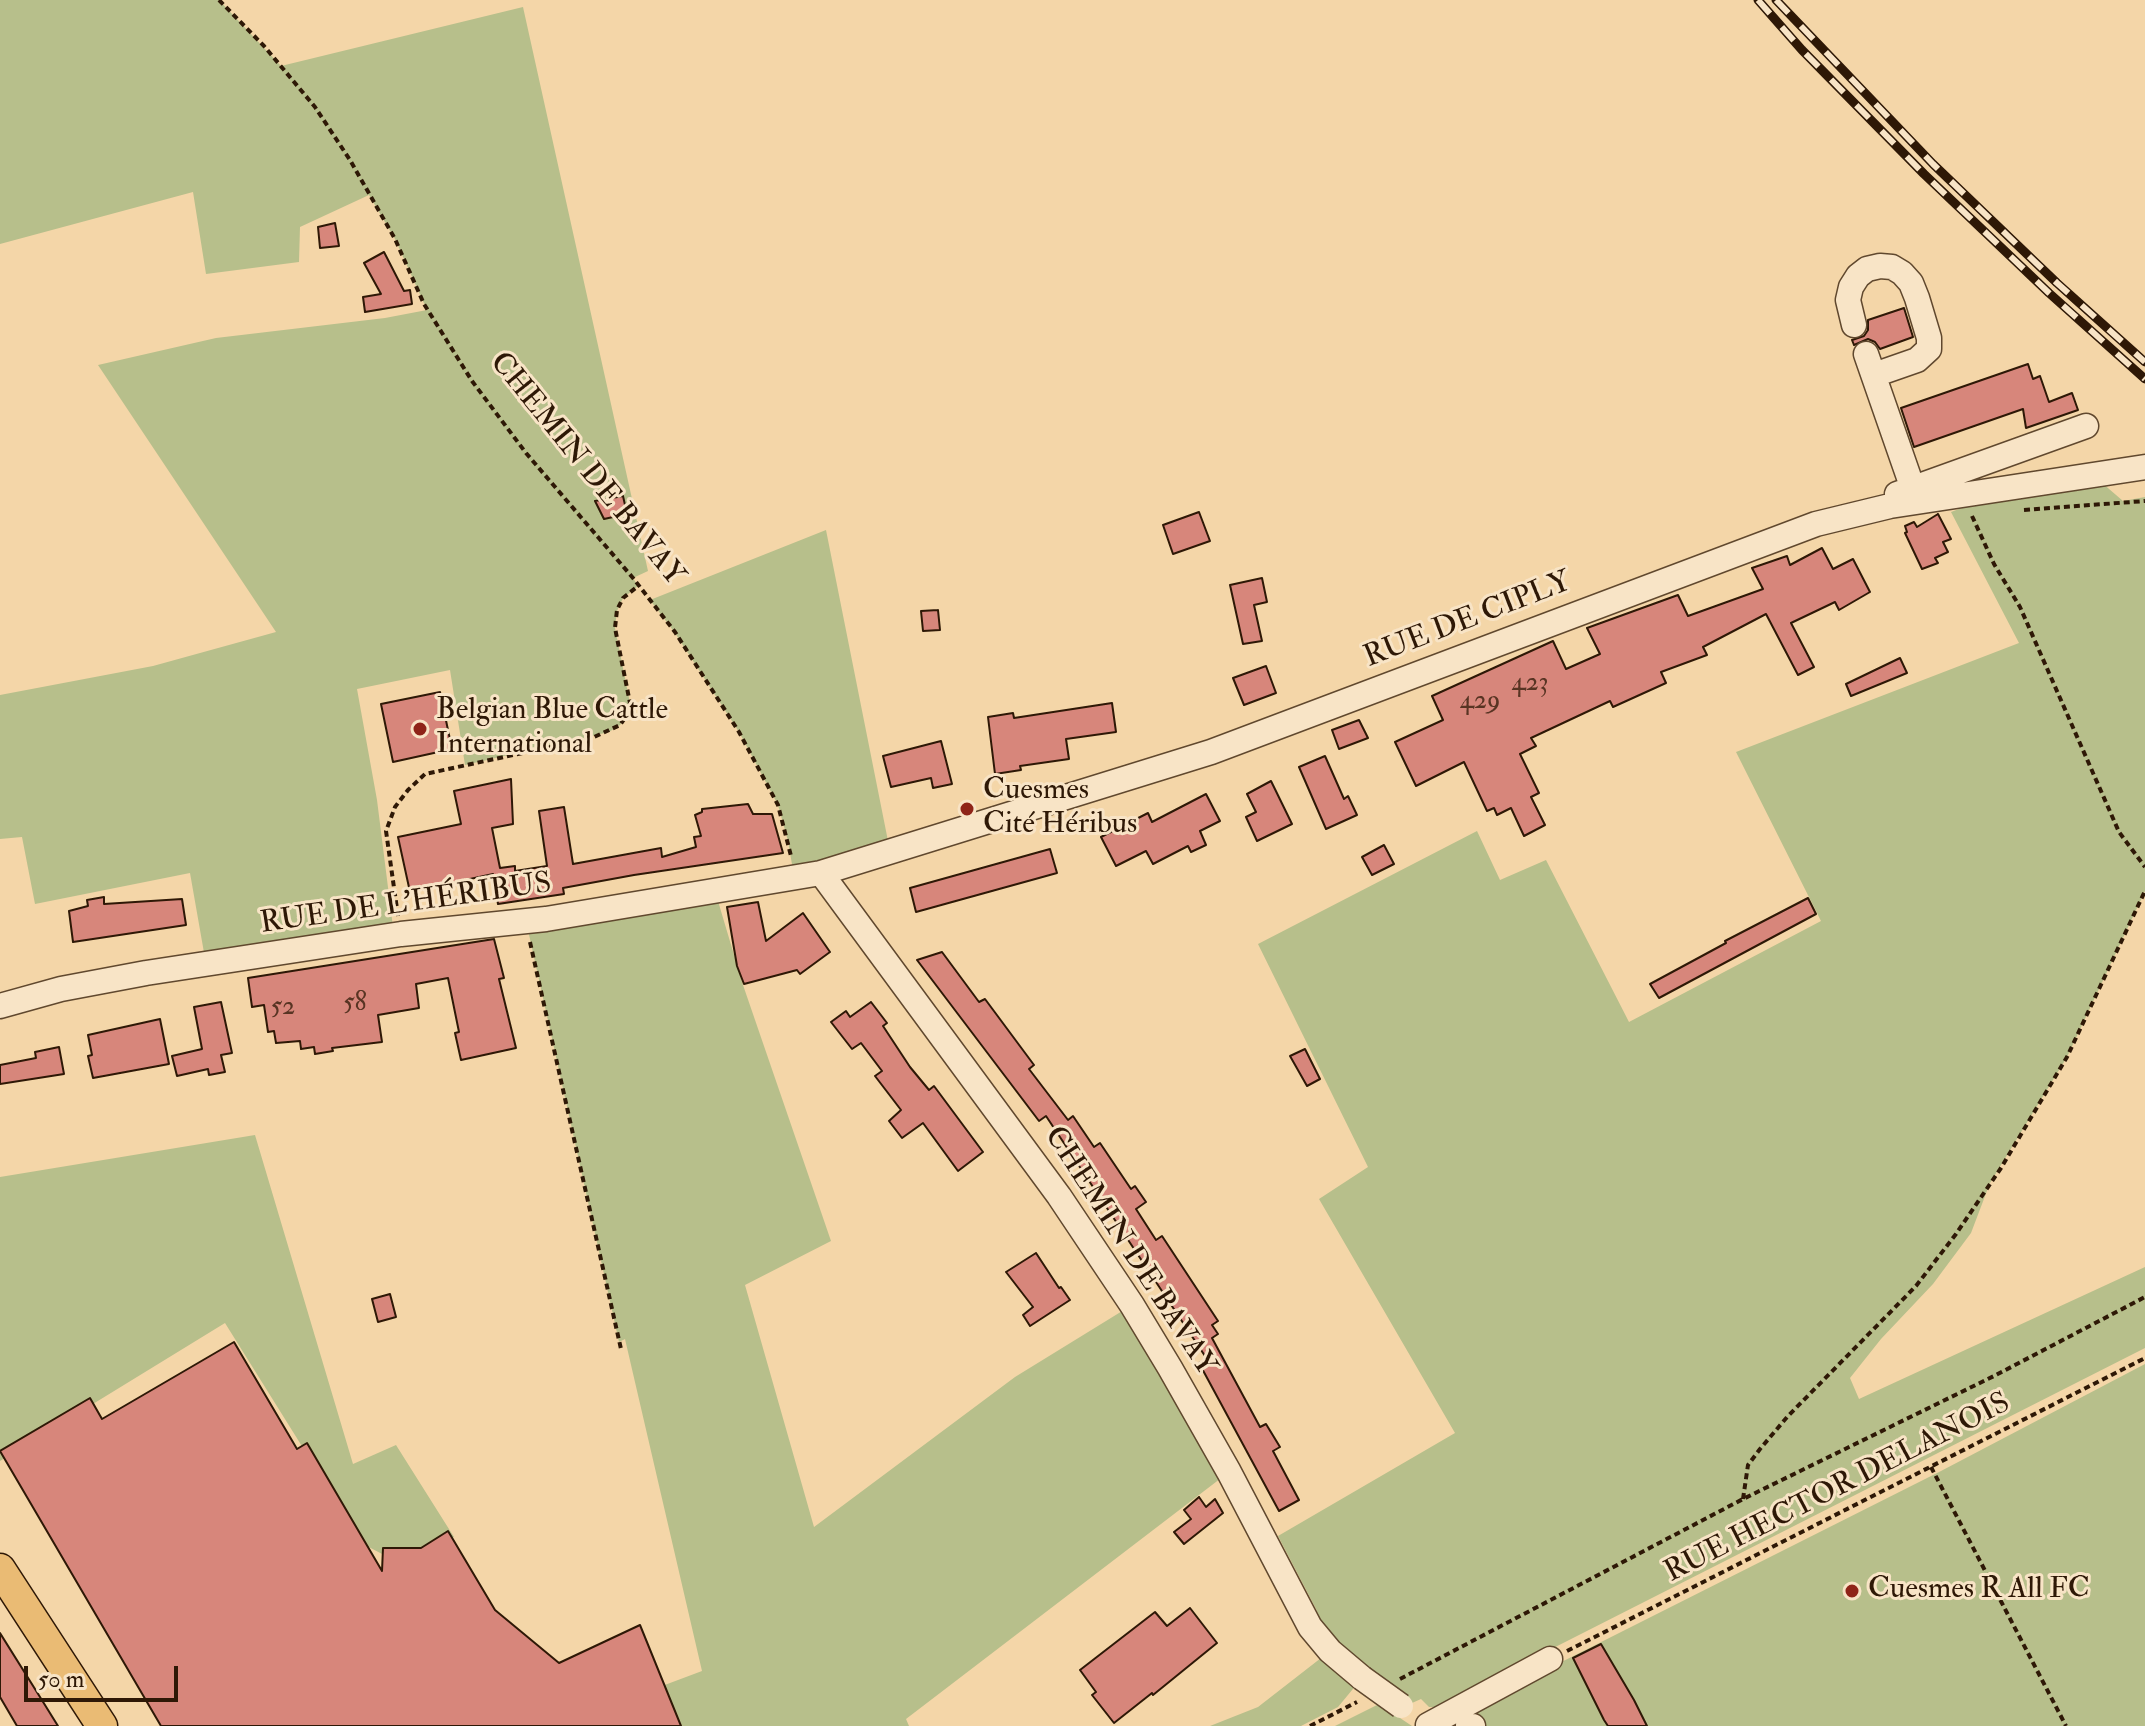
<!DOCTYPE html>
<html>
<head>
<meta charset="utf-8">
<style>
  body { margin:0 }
  #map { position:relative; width:2145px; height:1726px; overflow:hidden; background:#f4d6a8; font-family:"IM FELL Double Pica",serif }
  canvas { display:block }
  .scale { position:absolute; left:24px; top:1666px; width:154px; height:36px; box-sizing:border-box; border:4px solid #2e1806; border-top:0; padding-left:10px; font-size:24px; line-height:28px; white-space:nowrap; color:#2e1806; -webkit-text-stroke:6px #f8e4c6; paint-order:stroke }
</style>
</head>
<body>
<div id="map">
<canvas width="2145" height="1726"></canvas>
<div class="scale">50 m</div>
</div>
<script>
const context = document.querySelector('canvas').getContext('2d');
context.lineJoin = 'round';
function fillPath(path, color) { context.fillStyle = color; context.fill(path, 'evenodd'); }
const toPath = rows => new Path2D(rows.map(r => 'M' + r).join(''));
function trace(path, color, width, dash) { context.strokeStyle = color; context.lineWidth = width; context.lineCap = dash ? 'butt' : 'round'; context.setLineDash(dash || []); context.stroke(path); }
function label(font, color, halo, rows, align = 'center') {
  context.font = font + ' "IM FELL Double Pica",serif'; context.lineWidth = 6; context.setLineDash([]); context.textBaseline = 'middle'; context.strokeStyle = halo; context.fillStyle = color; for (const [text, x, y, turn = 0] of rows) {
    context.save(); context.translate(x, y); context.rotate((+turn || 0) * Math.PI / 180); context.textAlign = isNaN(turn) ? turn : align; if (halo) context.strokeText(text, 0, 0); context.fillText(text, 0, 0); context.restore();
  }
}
fillPath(toPath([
  [0,0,219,0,281,66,523,7,648,571,633,578,638,586,623,598,617,611,615,628,630,703,627,715,620,725,609,732,465,765,450,670,357,689,377,800,394,935,206,964,190,873,35,904,22,837,0,839,0,695,153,666,276,632,98,365,216,338,385,318,427,310,395,239,369,195,300,227,299,262,206,274,193,192,0,244],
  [2094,476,2123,501,2145,497,2145,891,2067,1057,1990,1183,1971,1233,1933,1284,1881,1339,1850,1378,1859,1399,2145,1267,2145,1348,1437,1707,1429,1707,1421,1699,1412,1703,1375,1676,1323,1628,1316,1609,1278,1536,1455,1433,1319,1199,1368,1167,1258,944,1477,831,1500,880,1546,860,1629,1022,1821,921,1736,752,2019,643,1951,512,2016,488],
  [826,530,890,851,794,876,788,841,778,805,739,732,675,633,650,600],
  [715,891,743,985,831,1241,745,1285,814,1527,1015,1377,1132,1305,1229,1472,906,1719,909,1726,678,1726,662,1686,702,1671,625,1339,619,1342,526,921],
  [255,1135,353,1464,396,1445,454,1537,406,1556,384,1555,363,1544,225,1323,0,1461,0,1177],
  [2145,1364,2145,1726,1472,1726,1474,1706,1941,1471],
  [1330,1651,1362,1678,1338,1707,1301,1726,1210,1726,1258,1707],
  [1379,1704,1412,1726,1335,1726]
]), '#b7bf8b');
const building = toPath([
  [335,223,339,246,320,248,318,227,335,223],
  [384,252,404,291,410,290,412,304,365,312,363,297,381,294,364,263,384,252],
  [1904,308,1913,337,1880,349,1875,342,1868,339,1854,345,1852,340,1864,336,1868,330,1868,320,1904,308],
  [2028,364,2033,379,2040,376,2049,402,2072,393,2078,410,2026,428,2023,409,1914,447,1901,408,2028,364],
  [623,496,627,514,604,519,595,501,623,496],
  [1199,512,1210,541,1173,554,1163,525,1199,512],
  [1938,514,1951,539,1943,542,1948,552,1935,558,1938,563,1922,569,1905,533,1907,532,1905,526,1914,522,1917,527,1938,514],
  [1822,548,1833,569,1853,559,1870,592,1839,610,1835,602,1791,623,1814,667,1798,675,1766,614,1703,647,1707,655,1661,672,1666,683,1613,707,1610,701,1531,738,1536,746,1520,754,1539,793,1531,797,1545,825,1524,836,1511,808,1497,815,1494,808,1487,811,1464,762,1416,786,1395,742,1443,720,1432,696,1553,641,1566,669,1600,654,1587,628,1678,595,1688,616,1763,589,1752,568,1787,556,1790,565,1822,548],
  [1262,578,1267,602,1254,605,1262,641,1243,644,1230,585,1262,578],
  [938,610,940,630,923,631,921,611,938,610],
  [1900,658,1907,673,1851,696,1846,684,1900,658],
  [1266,666,1276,693,1244,705,1233,678,1266,666],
  [440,692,452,749,393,762,381,704,440,692],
  [1112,703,1116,732,1066,739,1069,759,1020,766,1021,770,995,774,988,717,1013,713,1014,718,1112,703],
  [1359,720,1368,738,1339,749,1332,730,1359,720],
  [941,741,952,784,933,788,931,778,891,787,883,756,941,741],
  [1325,756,1344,799,1348,796,1357,815,1326,829,1299,767,1325,756],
  [511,779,513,824,492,828,500,868,515,866,515,871,547,866,539,811,564,807,573,864,661,848,662,857,696,847,694,837,701,836,695,815,702,812,702,809,748,804,753,814,772,814,783,853,634,875,563,888,564,894,498,904,493,874,410,892,398,837,461,824,454,791,511,779],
  [1271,781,1292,824,1257,841,1246,817,1256,812,1247,794,1271,781],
  [1206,794,1220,821,1200,831,1206,845,1191,852,1188,846,1153,864,1146,851,1116,866,1101,837,1148,813,1152,822,1206,794],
  [1384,845,1394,864,1372,875,1362,857,1384,845],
  [1050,849,1057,873,916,912,910,888,1050,849],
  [104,897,104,904,182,899,186,925,73,942,69,911,88,906,87,900,104,897],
  [1808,898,1816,914,1659,998,1650,984,1726,943,1725,941,1808,898],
  [758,902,766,941,803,913,830,952,800,974,797,970,744,984,737,966,727,907,758,902],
  [494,939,504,978,499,979,516,1048,461,1060,455,1033,459,1032,448,978,416,984,419,1008,378,1015,382,1042,332,1048,333,1051,315,1054,314,1047,301,1049,300,1041,276,1043,274,1031,268,1032,264,1005,252,1007,248,978,494,939],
  [942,952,979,1002,985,999,1034,1065,1029,1069,1068,1120,1073,1116,1094,1147,1100,1143,1131,1189,1135,1186,1146,1202,1136,1209,1156,1240,1162,1236,1218,1321,1212,1325,1218,1334,1212,1338,1260,1427,1266,1424,1280,1447,1273,1451,1299,1500,1279,1511,1199,1363,1207,1359,1046,1116,1039,1121,917,960,942,952],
  [221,1002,232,1053,221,1055,225,1072,209,1075,208,1069,177,1076,172,1056,202,1049,194,1007,221,1002],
  [871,1002,887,1023,883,1026,910,1067,929,1090,934,1086,983,1152,958,1171,923,1123,902,1138,889,1121,901,1110,875,1076,882,1071,861,1043,852,1049,831,1022,846,1011,850,1017,871,1002],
  [160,1019,169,1064,93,1078,88,1056,92,1055,88,1035,160,1019],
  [59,1047,64,1074,0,1084,0,1065,36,1058,35,1052,59,1047],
  [1305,1049,1320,1079,1307,1086,1290,1056,1305,1049],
  [1036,1253,1059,1288,1061,1287,1070,1300,1030,1326,1023,1315,1033,1307,1006,1272,1036,1253],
  [390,1294,396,1317,378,1322,372,1299,390,1294],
  [234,1342,297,1449,307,1443,382,1571,383,1548,421,1548,448,1531,495,1610,559,1663,640,1625,681,1726,161,1726,0,1451,90,1398,102,1419,234,1342],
  [1199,1497,1206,1507,1215,1499,1223,1513,1184,1544,1174,1532,1191,1519,1184,1510,1199,1497],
  [1190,1608,1217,1643,1153,1695,1152,1693,1114,1723,1092,1695,1096,1692,1080,1670,1155,1612,1167,1626,1190,1608],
  [0,1633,40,1697,58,1726,17,1726,0,1697,0,1633],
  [1601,1644,1634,1700,1647,1726,1608,1726,1604,1720,1573,1658,1601,1644]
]);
fillPath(building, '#d7867b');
trace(building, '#2e1806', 2);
const minor = toPath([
  [1854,325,1848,300,1851,287,1858,276,1867,269,1880,266,1892,267,1902,273,1911,283,1917,298,1929,338,1929,349,1917,360,1874,375],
  [1866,354,1913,489],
  [1897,494,2086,426],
  [821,873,1059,1196,1132,1305,1170,1368,1229,1472,1310,1627,1330,1651,1362,1678],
  [0,1006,61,989,146,973,401,934,546,919,821,873,1211,752,1816,524,1890,506,2145,467],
  [1428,1725,1550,1659],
  [1468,1726,1473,1726]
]);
const major = toPath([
  [0,1569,102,1726]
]);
trace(minor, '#60482e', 27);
trace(major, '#2e1806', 33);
trace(toPath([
  [219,0,264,46,315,107,350,160,395,239,424,304,472,381,526,453,633,578,675,632,739,732,778,805,791,856],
  [2024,510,2145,501],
  [1972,516,1994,564,2020,607,2119,832,2145,867],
  [398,916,386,831,395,807,408,790,425,774,592,738,620,725,627,715,630,703,615,628,617,610,623,598,638,586],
  [530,942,621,1349],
  [1931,1467,2066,1726],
  [1743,1499,1748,1465,1760,1449,1788,1416,1916,1286,1956,1234,2001,1168,2067,1057,2145,891],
  [1567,1651,2145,1358],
  [1400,1679,1743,1499,1994,1376,2145,1297],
  [1310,1726,1357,1702]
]), '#2e1806', 4, [6, 4]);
trace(minor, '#f8e4c6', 24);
trace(major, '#eabb74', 30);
const rail = toPath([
  [1758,0,1802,50,1924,174,2049,293,2145,379],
  [1776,0,1933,164,2057,283,2145,362]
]);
trace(rail, '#2e1806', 9);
trace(rail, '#f8e4c6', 6, [18]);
const minorBridge = toPath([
  [1362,1678,1401,1706]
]);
trace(minorBridge, '#60482e', 27, []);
trace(minorBridge, '#f8e4c6', 24);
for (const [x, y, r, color] of [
  [420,729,8,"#8f2418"],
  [967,809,8,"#8f2418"],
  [1852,1591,8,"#8f2418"]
]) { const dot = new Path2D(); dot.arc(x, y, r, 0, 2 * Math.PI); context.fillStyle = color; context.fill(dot); trace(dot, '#f8e4c6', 3); }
label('26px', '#583423', null, [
  ["423",1530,684],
  ["429",1480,702],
  ["58",355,1004],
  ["52",283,1008]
]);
label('30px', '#2e1806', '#f8e4c6', [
  ["CHEMIN DE BAVAY",586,470,51],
  ["RUE DE CIPLY",1468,621,-21],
  ["RUE DE L'HÉRIBUS",406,905,-8],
  ["CHEMIN DE BAVAY",1129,1252,57],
  ["RUE HECTOR DELANOIS",1838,1489,-27]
]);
label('30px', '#2e1806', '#f8e4c6', [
  ["Belgian Blue Cattle",436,712],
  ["International",436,746],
  ["Cuesmes",983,792],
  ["Cité Héribus",983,826],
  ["Cuesmes R All FC",1868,1591]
], 'left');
</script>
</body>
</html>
